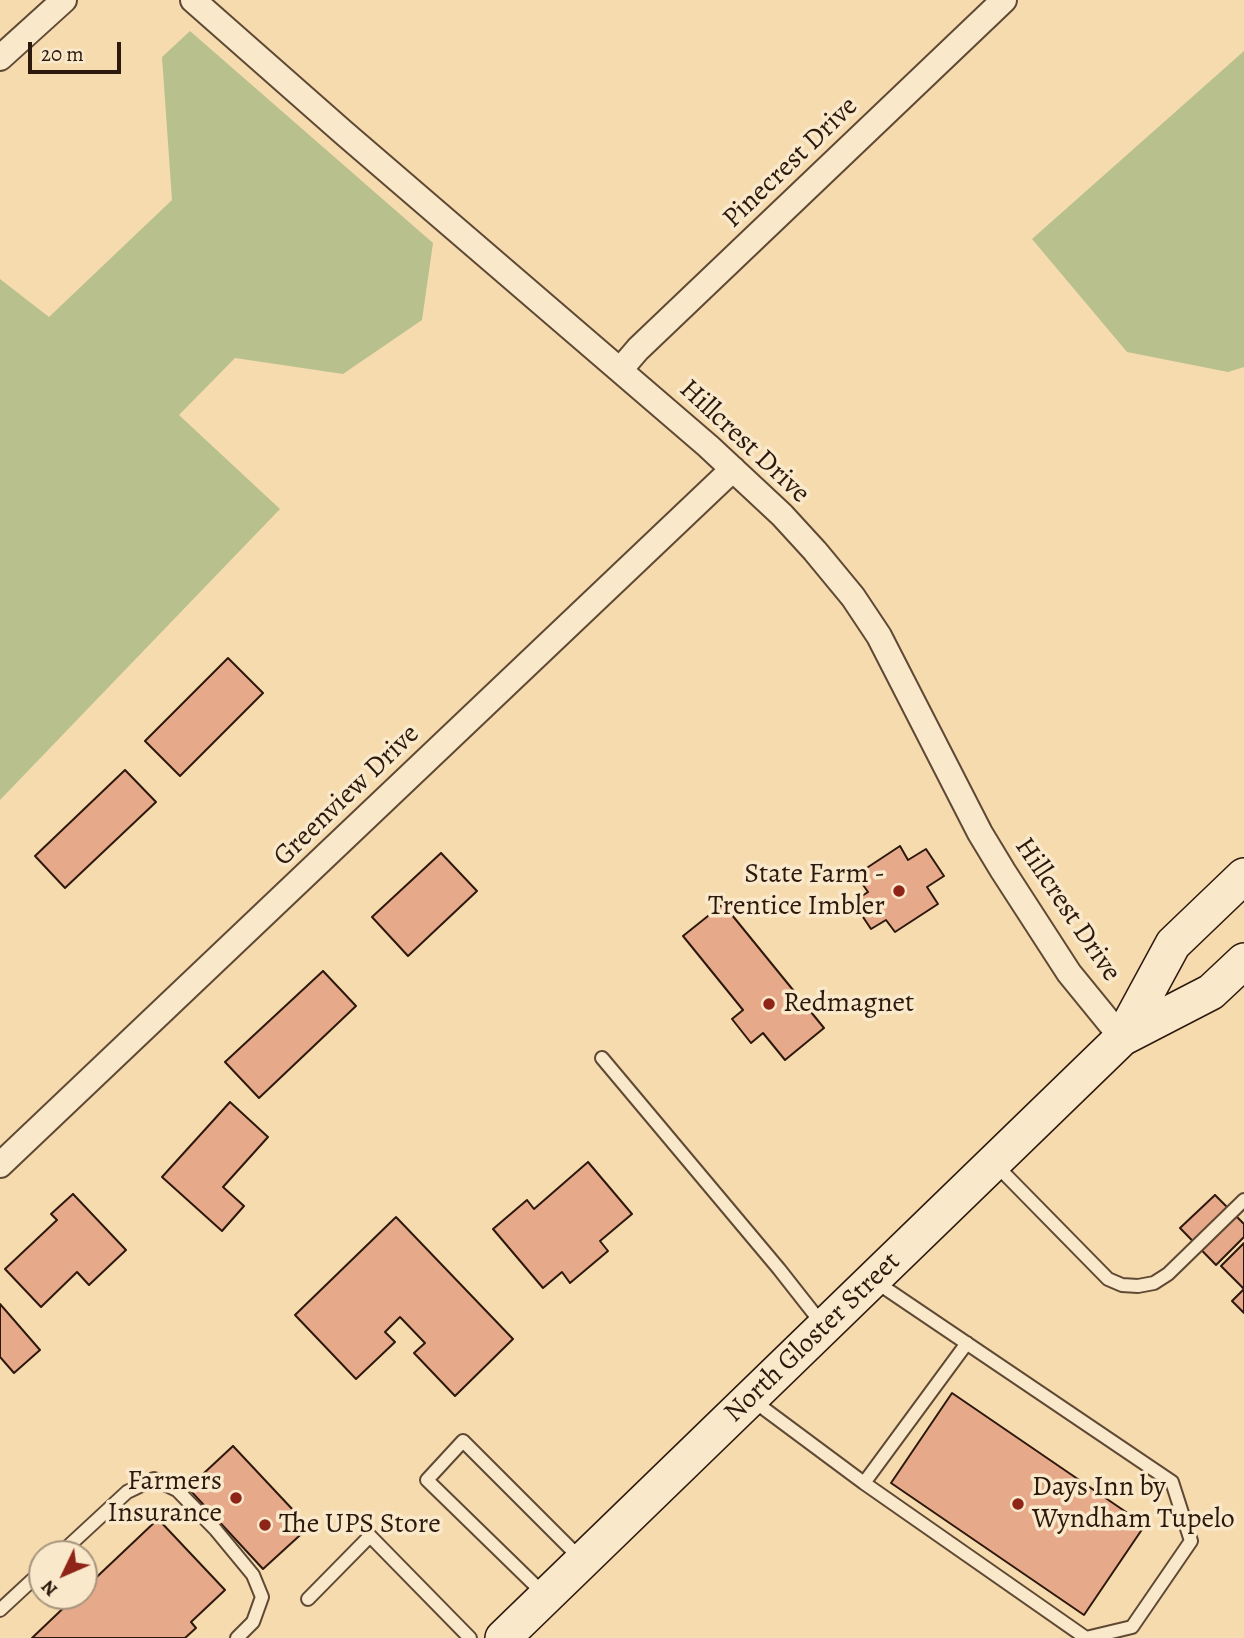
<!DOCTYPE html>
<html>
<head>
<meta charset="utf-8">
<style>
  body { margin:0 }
  #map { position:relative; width:1244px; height:1638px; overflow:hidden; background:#f6dbae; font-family:Alegreya,serif }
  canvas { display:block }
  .north { position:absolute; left:28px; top:1540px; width:70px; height:70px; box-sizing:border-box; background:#f9e8ca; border:2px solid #a7957e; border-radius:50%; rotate:226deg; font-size:19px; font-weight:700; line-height:28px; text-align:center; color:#2d180d }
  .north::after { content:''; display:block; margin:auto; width:24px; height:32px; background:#8f2418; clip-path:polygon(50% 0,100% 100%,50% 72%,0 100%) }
  .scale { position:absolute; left:28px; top:42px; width:93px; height:32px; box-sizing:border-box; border:4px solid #2d180d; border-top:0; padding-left:9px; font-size:21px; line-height:24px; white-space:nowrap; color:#2d180d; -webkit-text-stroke:5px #f9e8ca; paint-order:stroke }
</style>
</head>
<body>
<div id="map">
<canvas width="1244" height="1638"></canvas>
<div class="north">N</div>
<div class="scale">20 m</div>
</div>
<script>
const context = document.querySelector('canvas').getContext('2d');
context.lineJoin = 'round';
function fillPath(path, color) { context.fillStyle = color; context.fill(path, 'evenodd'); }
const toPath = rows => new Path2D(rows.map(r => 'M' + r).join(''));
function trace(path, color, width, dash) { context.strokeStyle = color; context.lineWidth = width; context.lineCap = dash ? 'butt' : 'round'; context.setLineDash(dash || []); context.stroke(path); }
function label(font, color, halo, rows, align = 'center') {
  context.font = font + ' Alegreya,serif'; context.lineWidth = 7; context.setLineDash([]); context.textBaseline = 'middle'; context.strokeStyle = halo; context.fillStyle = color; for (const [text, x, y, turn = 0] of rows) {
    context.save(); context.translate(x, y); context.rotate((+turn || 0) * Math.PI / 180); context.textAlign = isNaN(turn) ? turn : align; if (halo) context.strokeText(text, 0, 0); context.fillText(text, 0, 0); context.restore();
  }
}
fillPath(toPath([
  [190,31,433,243,422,320,343,374,235,358,179,415,280,509,0,800,0,279,49,317,172,200,162,57],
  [1244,51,1244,367,1228,372,1127,352,1032,239]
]), '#b8c18d');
const building = toPath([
  [228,658,263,693,180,776,145,741,228,658],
  [125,770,156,802,65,888,35,856,125,770],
  [900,846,908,860,926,849,944,876,927,887,938,904,895,932,886,920,871,929,853,902,868,892,856,875,900,846],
  [441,853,477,891,408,956,372,917,441,853],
  [723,904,824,1028,785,1060,763,1033,751,1043,732,1019,743,1010,683,936,723,904],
  [323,971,356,1006,259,1098,225,1062,323,971],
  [230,1102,268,1137,223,1187,244,1206,222,1231,162,1177,230,1102],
  [588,1162,632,1214,600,1241,608,1251,570,1283,562,1272,543,1288,493,1229,527,1200,534,1209,588,1162],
  [73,1194,126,1250,89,1285,77,1272,41,1307,5,1269,57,1220,51,1214,73,1194],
  [1215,1195,1244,1224,1244,1237,1216,1265,1180,1228,1215,1195],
  [396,1217,513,1339,455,1396,414,1353,425,1343,400,1317,385,1332,395,1342,356,1379,295,1315,396,1217],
  [1244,1243,1244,1289,1221,1266,1244,1243],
  [1244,1289,1244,1313,1232,1301,1244,1289],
  [0,1304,40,1350,14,1373,0,1357,0,1304],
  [952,1393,1145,1525,1084,1615,891,1483,952,1393],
  [233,1446,309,1527,263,1569,188,1488,233,1446],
  [158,1519,225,1590,191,1622,196,1628,185,1638,32,1638,76,1596,84,1596,84,1589,158,1519]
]);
fillPath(building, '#e6a98a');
trace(building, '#2d180d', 2);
const lane = toPath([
  [602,1058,779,1269,823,1325],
  [996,1165,1108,1279,1122,1285,1138,1286,1154,1283,1168,1274,1244,1200],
  [751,1399,864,1483,1086,1638,1132,1627,1191,1541,1172,1482,876,1282],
  [864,1483,967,1343],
  [60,1554,127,1492,154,1479,177,1490,215,1529,253,1575,262,1597,253,1622,237,1638],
  [544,1594,427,1480,463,1441,582,1560],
  [308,1599,370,1536,470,1638],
  [0,1610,42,1571]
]);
const street = toPath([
  [193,0,344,133,708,446,782,515,815,551,853,597,879,636,980,833,1003,871,1069,973,1122,1038],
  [0,58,64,0],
  [620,370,638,349,1004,0],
  [0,1165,733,469]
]);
const secondary = toPath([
  [1122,1038,1173,944,1244,876],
  [503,1638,1122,1038,1211,992,1244,961]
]);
trace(lane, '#5f4935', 16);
trace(street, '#5f4935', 28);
trace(secondary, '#2d180d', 38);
trace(lane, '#f9e8ca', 12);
trace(street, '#f9e8ca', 24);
trace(secondary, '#f9e8ca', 35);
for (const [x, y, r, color] of [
  [899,891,7,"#8f2418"],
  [769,1004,7,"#8f2418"],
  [236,1498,7,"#8f2418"],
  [1018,1504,7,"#8f2418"],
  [265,1525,7,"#8f2418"]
]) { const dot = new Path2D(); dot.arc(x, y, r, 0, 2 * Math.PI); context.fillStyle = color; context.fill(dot); trace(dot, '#f9e8ca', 2.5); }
label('28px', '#2d180d', '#f9e8ca', [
  ["Pinecrest Drive",791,163,-44],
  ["Hillcrest Drive",744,442,43],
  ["Greenview Drive",347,796,-44],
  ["Hillcrest Drive",1067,910,56],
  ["North Gloster Street",813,1338,-44]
]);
label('28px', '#2d180d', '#f9e8ca', [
  ["State Farm -",885,875,"right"],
  ["Trentice Imbler",885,907,"right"],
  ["Redmagnet",783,1004],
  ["Farmers",222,1482,"right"],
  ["Insurance",222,1514,"right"],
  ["Days Inn by",1032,1488],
  ["Wyndham Tupelo",1032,1520],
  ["The UPS Store",279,1525]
], 'left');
</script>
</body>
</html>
